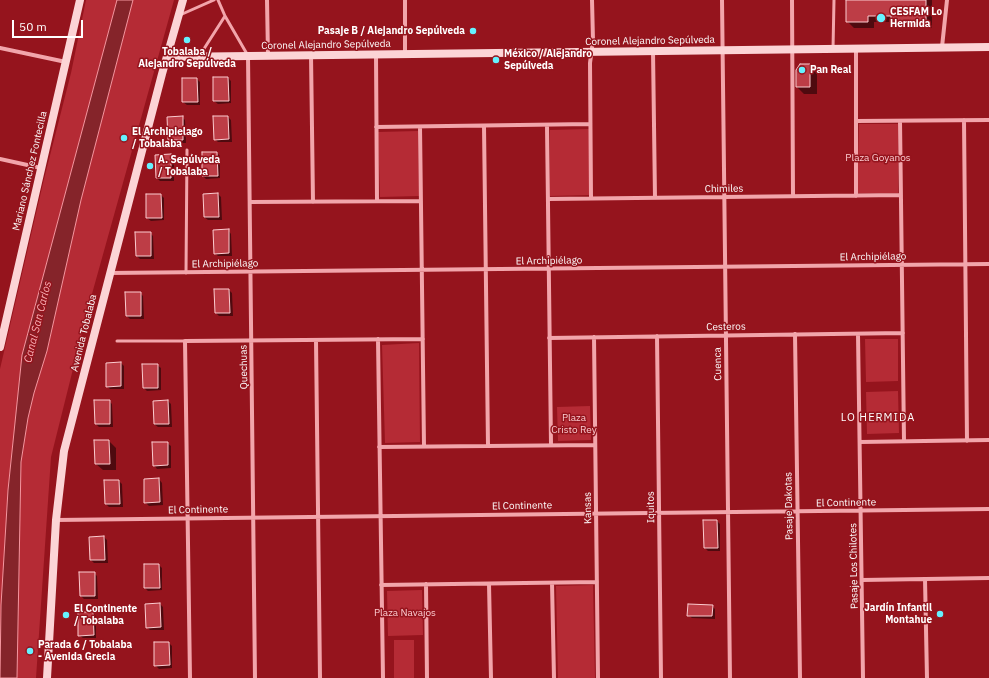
<!DOCTYPE html>
<html>
<head>
<meta charset="utf-8">
<style>
  body { margin:0 }
  #map { position:relative; width:989px; height:678px; overflow:hidden; background:#95141d; font-family:"IBM Plex Sans",sans-serif }
  canvas { display:block }
  .scale { position:absolute; left:12px; top:20px; width:71px; height:18px; box-sizing:border-box; border:2px solid #fff; border-top:0; padding-left:5px; font-size:12px; line-height:14px; white-space:nowrap; color:#fff; -webkit-text-stroke:3px #95141d; paint-order:stroke }
</style>
</head>
<body>
<div id="map">
<canvas width="989" height="678"></canvas>
<div class="scale">50 m</div>
</div>
<script>
const context = document.querySelector('canvas').getContext('2d');
context.lineJoin = 'round';
function fillPath(path, color) { context.fillStyle = color; context.fill(path, 'evenodd'); }
const toPath = rows => new Path2D(rows.map(r => 'M' + r).join(''));
function trace(path, color, width, dash) { context.strokeStyle = color; context.lineWidth = width; context.lineCap = dash ? 'butt' : 'round'; context.setLineDash(dash || []); context.stroke(path); }
function label(font, color, halo, rows, align = 'center') {
  context.font = font + ' "IBM Plex Sans",sans-serif'; context.lineWidth = 3; context.setLineDash([]); context.textBaseline = 'middle'; context.strokeStyle = halo; context.fillStyle = color; for (const [text, x, y, turn = 0] of rows) {
    context.save(); context.translate(x, y); context.rotate((+turn || 0) * Math.PI / 180); context.textAlign = isNaN(turn) ? turn : align; if (halo) context.strokeText(text, 0, 0); context.fillText(text, 0, 0); context.restore();
  }
}
fillPath(toPath([
  [86,0,117,0,22,355,8,490,0,625,0,369,44,179,71,73],
  [133,0,174,0,90,301,51,457,36,678,17,678,21,462,28,418,34,393,47,351,81,200],
  [859,124,898,124,898,193,857,193],
  [589,129,589,195,550,196,550,130],
  [418,131,419,196,380,197,378,132],
  [865,339,898,339,898,381,866,382],
  [419,343,420,442,385,443,382,345],
  [898,391,899,433,867,434,866,392],
  [590,406,591,440,558,441,557,407],
  [593,585,595,678,558,678,556,586],
  [422,590,423,635,388,636,387,591],
  [394,640,414,640,414,678,394,678]
]), '#b52b35');
const water = toPath([
  [117,0,133,0,81,200,47,351,34,393,28,418,21,462,17,678,0,678,1,605,8,490,22,355,117,0]
]);
fillPath(water, '#85242a');
trace(water, '#f597a0', 1);
fillPath(toPath([
  [847,0,932,0,932,28,899,28,893,22,874,22,874,28,854,28,847,21],
  [810,65,817,72,817,94,804,94,797,87],
  [228,78,231,81,231,103,218,104,214,101],
  [197,79,200,82,200,105,187,105,183,102],
  [182,117,185,120,186,143,172,143,169,140],
  [228,117,231,120,232,142,218,142,215,139],
  [217,153,220,156,220,178,206,179,203,176],
  [170,155,174,158,174,181,160,181,157,178,157,156],
  [204,194,218,194,221,197,222,220,208,220,204,217],
  [161,195,164,198,164,220,151,221,147,218],
  [228,230,231,234,232,256,218,256,215,253],
  [136,233,150,233,153,236,154,259,140,259,137,256],
  [229,290,232,293,233,316,219,316,216,313],
  [140,293,143,296,144,319,130,319,127,316],
  [121,363,124,366,124,389,110,389,107,386],
  [157,365,161,368,161,390,147,391,144,388],
  [109,401,112,404,113,427,99,427,96,424],
  [168,401,171,404,172,427,158,427,154,424],
  [95,441,109,441,116,448,116,470,103,470,96,464],
  [167,443,171,446,171,468,157,469,154,465],
  [159,479,162,483,163,505,149,506,145,502],
  [105,481,119,481,122,484,123,507,109,507,106,504],
  [717,521,720,524,720,551,708,551,705,548],
  [104,537,107,540,108,563,94,563,91,560,90,538],
  [159,565,162,568,162,590,148,591,145,588],
  [94,573,97,576,98,599,84,599,81,596],
  [160,604,163,607,164,630,150,630,147,627],
  [712,606,715,609,715,619,692,618,688,615],
  [93,613,96,616,96,638,83,638,79,635],
  [169,643,172,646,172,668,159,669,155,665]
]), '#0007');
const building = toPath([
  [846,0,926,0,926,22,891,22,891,16,868,16,868,22,846,22,846,0],
  [800,64,810,64,810,87,796,87,796,70,800,64],
  [213,77,228,77,229,101,213,101,213,77],
  [182,78,197,78,198,102,182,102,182,78],
  [183,116,183,140,168,140,167,117,183,116],
  [213,116,228,116,229,139,214,140,213,116],
  [202,152,217,152,218,176,202,176,202,152],
  [171,154,171,178,156,178,155,155,171,154],
  [218,193,219,217,204,217,203,194,218,193],
  [146,194,161,194,162,218,146,218,146,194],
  [229,229,229,253,214,254,213,230,229,229],
  [135,232,151,232,151,256,136,256,135,232],
  [214,289,229,289,230,313,215,313,214,289],
  [125,292,141,292,141,316,126,316,125,292],
  [121,362,121,386,106,387,106,363,121,362],
  [142,364,158,364,158,388,143,388,142,364],
  [94,400,110,400,110,424,95,424,94,400],
  [168,400,169,424,154,424,153,401,168,400],
  [94,440,109,440,110,464,95,464,94,440],
  [152,442,168,442,168,465,153,466,152,442],
  [159,478,160,502,144,503,144,479,159,478],
  [104,480,119,480,120,504,105,504,104,480],
  [703,520,717,520,718,548,704,548,703,520],
  [104,536,105,560,90,560,89,537,104,536],
  [144,564,159,564,160,588,144,588,144,564],
  [79,572,95,572,95,596,80,596,79,572],
  [160,603,161,627,146,628,145,604,160,603],
  [688,604,713,605,712,616,687,616,688,604],
  [78,612,93,612,94,635,78,636,78,612],
  [154,642,169,642,170,665,154,666,154,642]
]);
fillPath(building, '#bd3d46');
trace(building, '#fcccd0', 1);
trace(toPath([
  [218,0,225,16,247,54],
  [180,15,214,0],
  [833,49,834,0],
  [200,55,225,16],
  [186,273,187,150],
  [117,341,185,341]
]), '#f2a5ab', 3);
trace(toPath([
  [267,0,268,55],
  [722,0,730,678],
  [792,0,793,196],
  [942,47,947,0],
  [0,48,66,62],
  [856,49,856,196],
  [653,51,655,198],
  [405,54,405,0],
  [311,55,313,202],
  [376,55,377,201],
  [248,56,255,678],
  [964,120,967,441],
  [856,121,989,120],
  [900,121,904,441],
  [547,125,551,445],
  [484,126,488,446],
  [376,127,590,124],
  [420,127,424,446],
  [0,159,41,168],
  [591,198,590,63,593,40,592,0],
  [548,199,901,195],
  [250,202,421,201],
  [109,273,989,264],
  [795,334,800,678],
  [858,334,863,678],
  [657,336,661,678],
  [594,337,598,678],
  [549,338,903,333],
  [378,339,383,678],
  [316,340,320,678],
  [860,442,989,440],
  [379,447,595,445],
  [56,520,989,509],
  [925,579,927,678],
  [862,580,989,578],
  [552,583,554,678],
  [426,584,427,678],
  [489,584,491,678],
  [381,585,597,582],
  [190,678,185,341,423,339]
]), '#f2a5ab', 4);
trace(toPath([
  [167,57,989,47],
  [0,347,80,0],
  [47,678,56,520,64,451,162,74,183,0]
]), '#fcd4d6', 8);
for (const [x, y, r, color] of [
  [881,18,5,"#66f2ff"],
  [473,31,4,"#66f2ff"],
  [187,40,4,"#66f2ff"],
  [496,60,4,"#66f2ff"],
  [802,70,4,"#66f2ff"],
  [124,138,4,"#66f2ff"],
  [150,166,4,"#66f2ff"],
  [940,614,4,"#66f2ff"],
  [66,615,4,"#66f2ff"],
  [30,651,4,"#66f2ff"]
]) { const dot = new Path2D(); dot.arc(x, y, r, 0, 2 * Math.PI); context.fillStyle = color; context.fill(dot); trace(dot, '#95141d', 1.5); }
label('bold 10px', '#fff', '#95141d', [
  ["CESFAM Lo",890,12],
  ["Hermida",890,24],
  ["Pasaje B / Alejandro Sepúlveda",465,31,"right"],
  ["Tobalaba /",187,52,"center"],
  ["Alejandro Sepúlveda",187,64,"center"],
  ["México / Alejandro",504,54],
  ["Sepúlveda",504,66],
  ["Pan Real",810,70],
  ["El Archipielago",132,132],
  ["/ Tobalaba",132,144],
  ["A. Sepúlveda",158,160],
  ["/ Tobalaba",158,172],
  ["Jardín Infantil",932,608,"right"],
  ["Montahue",932,620,"right"],
  ["El Continente",74,609],
  ["/ Tobalaba",74,621],
  ["Parada 6 / Tobalaba",38,645],
  ["- Avenida Grecia",38,657]
], 'left');
label('10px', '#fff', '#95141d', [
  ["Coronel Alejandro Sepúlveda",650,41,-1],
  ["Coronel Alejandro Sepúlveda",326,45,-1],
  ["Mariano Sánchez Fontecilla",30,171,-77],
  ["Chimiles",724,189,-1],
  ["El Archipiélago",873,257,-1],
  ["El Archipiélago",549,261,-1],
  ["El Archipiélago",225,264,-1],
  ["Cesteros",726,327,-1],
  ["Avenida Tobalaba",84,333,-76],
  ["Cuenca",718,364,-91],
  ["Quechuas",244,367,-91],
  ["El Continente",846,503,-1],
  ["El Continente",522,506,-1],
  ["Pasaje Dakotas",789,506,-91],
  ["Iquitos",651,507,-91],
  ["Kansas",588,508,-91],
  ["El Continente",198,510,-1],
  ["Pasaje Los Chilotes",854,566,-91]
]);
label('10px', '#fcccd0', '#95141d', [
  ["Plaza Goyanos",878,158],
  ["Plaza",574,418],
  ["Cristo Rey",574,430],
  ["Plaza Navajos",405,613]
]);
label('italic 11px', '#f9b1b7', '#95141d', [
  ["Canal San Carlos",38,322,-76]
]);
context.letterSpacing = '1px';
label('11px', '#fff', '#95141d', [
  ["LO HERMIDA",878,418]
]);
context.letterSpacing = '0px';
</script>
</body>
</html>
